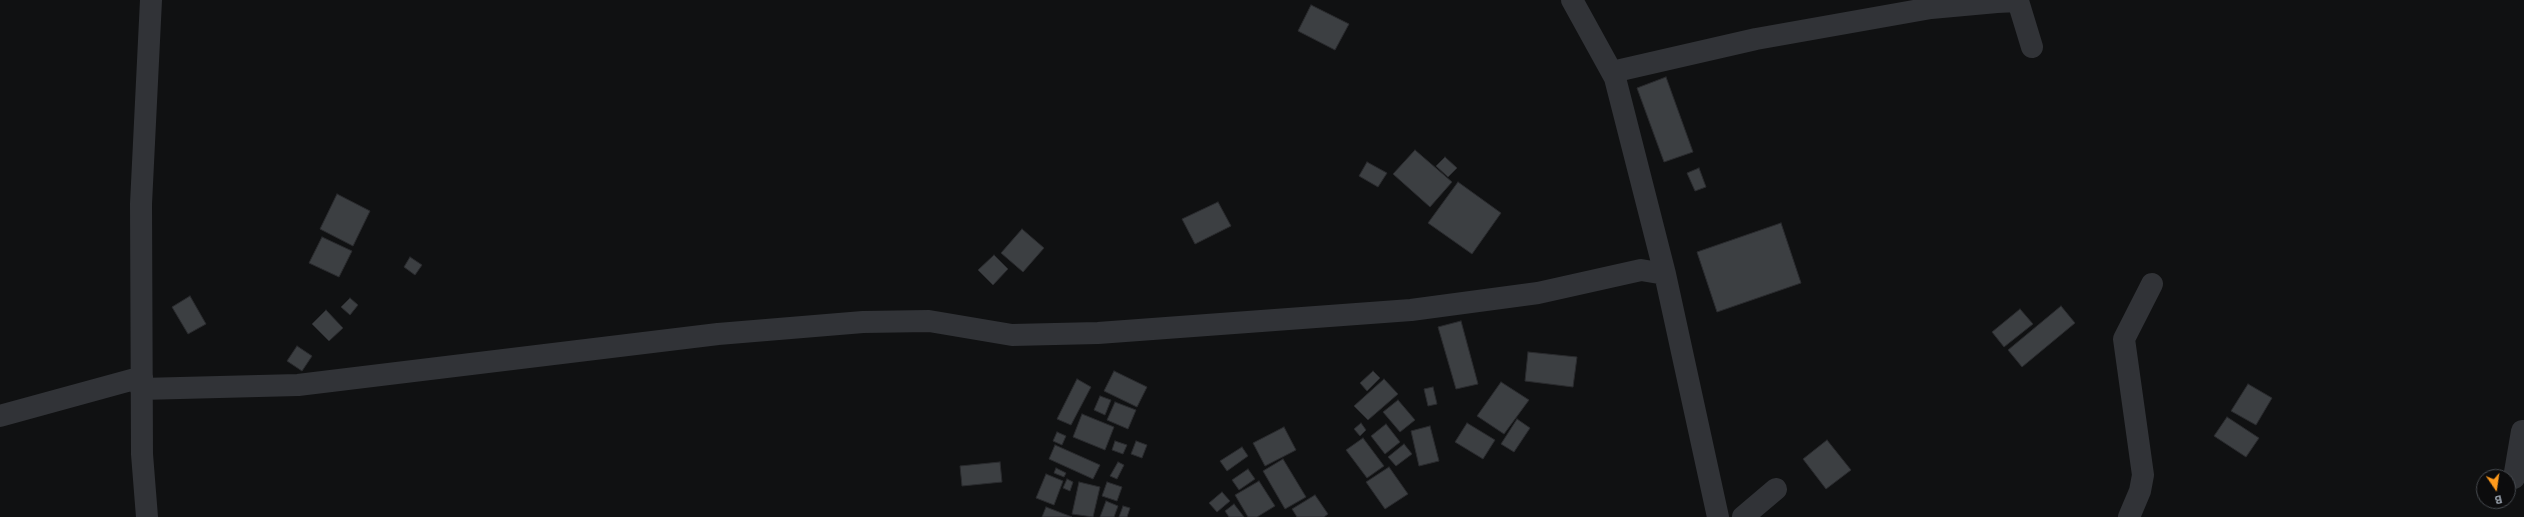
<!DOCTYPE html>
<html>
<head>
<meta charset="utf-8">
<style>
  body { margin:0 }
  #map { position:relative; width:2524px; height:517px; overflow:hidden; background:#101112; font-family:"DM Sans",sans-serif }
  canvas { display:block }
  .north { position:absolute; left:2476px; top:469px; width:40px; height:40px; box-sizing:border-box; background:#0c0c0d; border:1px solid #474b50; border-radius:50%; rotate:167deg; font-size:11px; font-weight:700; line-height:16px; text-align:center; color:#a0a9b4 }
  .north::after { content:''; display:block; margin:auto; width:14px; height:18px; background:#ff9a1c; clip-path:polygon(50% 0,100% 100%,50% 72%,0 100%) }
</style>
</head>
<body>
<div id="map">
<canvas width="2524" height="517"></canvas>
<div class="north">B</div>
</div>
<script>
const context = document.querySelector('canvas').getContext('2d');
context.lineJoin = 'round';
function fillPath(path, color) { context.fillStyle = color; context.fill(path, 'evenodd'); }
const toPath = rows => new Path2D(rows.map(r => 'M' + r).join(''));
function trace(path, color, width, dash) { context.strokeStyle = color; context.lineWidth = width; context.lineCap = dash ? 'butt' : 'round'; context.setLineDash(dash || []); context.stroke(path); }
const building = toPath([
  [1311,5,1349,24,1335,50,1298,31,1311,5],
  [1666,77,1693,152,1664,162,1637,88,1666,77],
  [1415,150,1452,182,1430,207,1393,174,1415,150],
  [1445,157,1457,168,1448,177,1436,166,1445,157],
  [1367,162,1387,173,1378,187,1359,176,1367,162],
  [1699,168,1706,187,1695,191,1687,173,1699,168],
  [1458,182,1501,213,1472,254,1428,223,1458,182],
  [337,194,370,211,353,246,320,229,337,194],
  [1218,202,1231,226,1195,244,1182,219,1218,202],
  [1781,223,1801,283,1717,312,1697,252,1781,223],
  [1022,229,1044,248,1023,272,1001,253,1022,229],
  [322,237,352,251,339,277,309,263,322,237],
  [994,255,1008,269,993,285,978,270,994,255],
  [410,257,422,265,415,275,404,267,410,257],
  [190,296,206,324,188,334,172,307,190,296],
  [350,298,358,305,350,315,341,307,350,298],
  [2061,306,2075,323,2022,367,2008,350,2061,306],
  [2020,309,2033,324,2004,347,1992,332,2020,309],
  [326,310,343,328,329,341,312,324,326,310],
  [1461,321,1478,384,1456,389,1438,327,1461,321],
  [297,346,312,356,302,371,287,361,297,346],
  [1528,352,1577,357,1573,387,1525,381,1528,352],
  [1114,371,1147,387,1137,407,1104,391,1114,371],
  [1373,371,1380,378,1367,391,1360,383,1373,371],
  [1077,379,1091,387,1071,425,1057,419,1077,379],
  [1384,379,1398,394,1368,420,1354,406,1384,379],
  [1501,382,1529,400,1504,434,1477,416,1501,382],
  [2248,384,2272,398,2256,425,2231,411,2248,384],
  [1433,387,1437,404,1428,406,1424,389,1433,387],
  [1100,396,1111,400,1105,415,1094,410,1100,396],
  [1398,400,1415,420,1400,432,1383,412,1398,400],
  [1115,402,1136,410,1128,429,1107,420,1115,402],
  [1082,414,1114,427,1105,450,1073,437,1082,414],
  [2227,417,2259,438,2246,457,2214,436,2227,417],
  [1517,419,1530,428,1514,452,1501,444,1517,419],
  [1361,423,1366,430,1360,436,1354,429,1361,423],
  [1467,423,1495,440,1483,459,1455,442,1467,423],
  [1386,424,1400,442,1385,454,1371,436,1386,424],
  [1430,426,1439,461,1419,466,1411,431,1430,426],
  [1284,427,1296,450,1265,466,1253,443,1284,427],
  [1057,432,1066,436,1062,445,1053,441,1057,432],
  [1363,438,1384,466,1367,478,1346,450,1363,438],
  [1827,440,1851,470,1826,489,1803,459,1827,440],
  [1115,441,1127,445,1123,454,1112,450,1115,441],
  [1136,441,1147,445,1142,458,1131,454,1136,441],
  [1404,444,1412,454,1396,466,1388,457,1404,444],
  [1055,445,1100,465,1093,479,1049,459,1055,445],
  [1242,447,1248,456,1227,471,1220,461,1242,447],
  [1283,459,1306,497,1285,509,1263,471,1283,459],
  [1000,462,1002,482,962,486,960,466,1000,462],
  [1118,462,1124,465,1117,479,1110,476,1118,462],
  [1389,467,1408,494,1385,509,1366,482,1389,467],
  [1056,468,1066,473,1064,477,1054,473,1056,468],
  [1248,469,1255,479,1239,490,1232,480,1248,469],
  [1046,474,1063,481,1054,505,1036,498,1046,474],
  [1067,479,1073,482,1070,491,1063,488,1067,479],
  [1259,481,1275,506,1257,517,1248,517,1235,495,1259,481],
  [1079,482,1100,487,1093,517,1072,514,1079,482],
  [1107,482,1122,487,1117,501,1102,496,1107,482],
  [1222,492,1230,501,1217,512,1209,503,1222,492],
  [1315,495,1328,514,1324,517,1297,517,1292,509,1315,495],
  [1106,501,1118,506,1114,517,1100,517,1106,501],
  [1234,504,1244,517,1229,517,1225,511,1234,504],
  [1123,506,1130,508,1127,517,1119,517,1123,506],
  [1046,507,1072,517,1042,517,1046,507]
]);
fillPath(building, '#3c3f42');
trace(building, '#2a2b2e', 1);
trace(toPath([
  [1572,0,1615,78,1665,274],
  [1612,72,1756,39,1931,8,1997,2,2018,1,2032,47],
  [141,389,298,385,718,334,863,322,929,321,1012,335,1098,333,1411,310,1538,293,1641,270,1665,274,1718,517],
  [0,416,142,377],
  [2514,478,2522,431,2524,431],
  [147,517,142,454,141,204,151,0],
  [1743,517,1776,489],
  [2129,517,2140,491,2143,475,2124,339,2152,284]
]), '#313337', 22);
</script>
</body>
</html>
